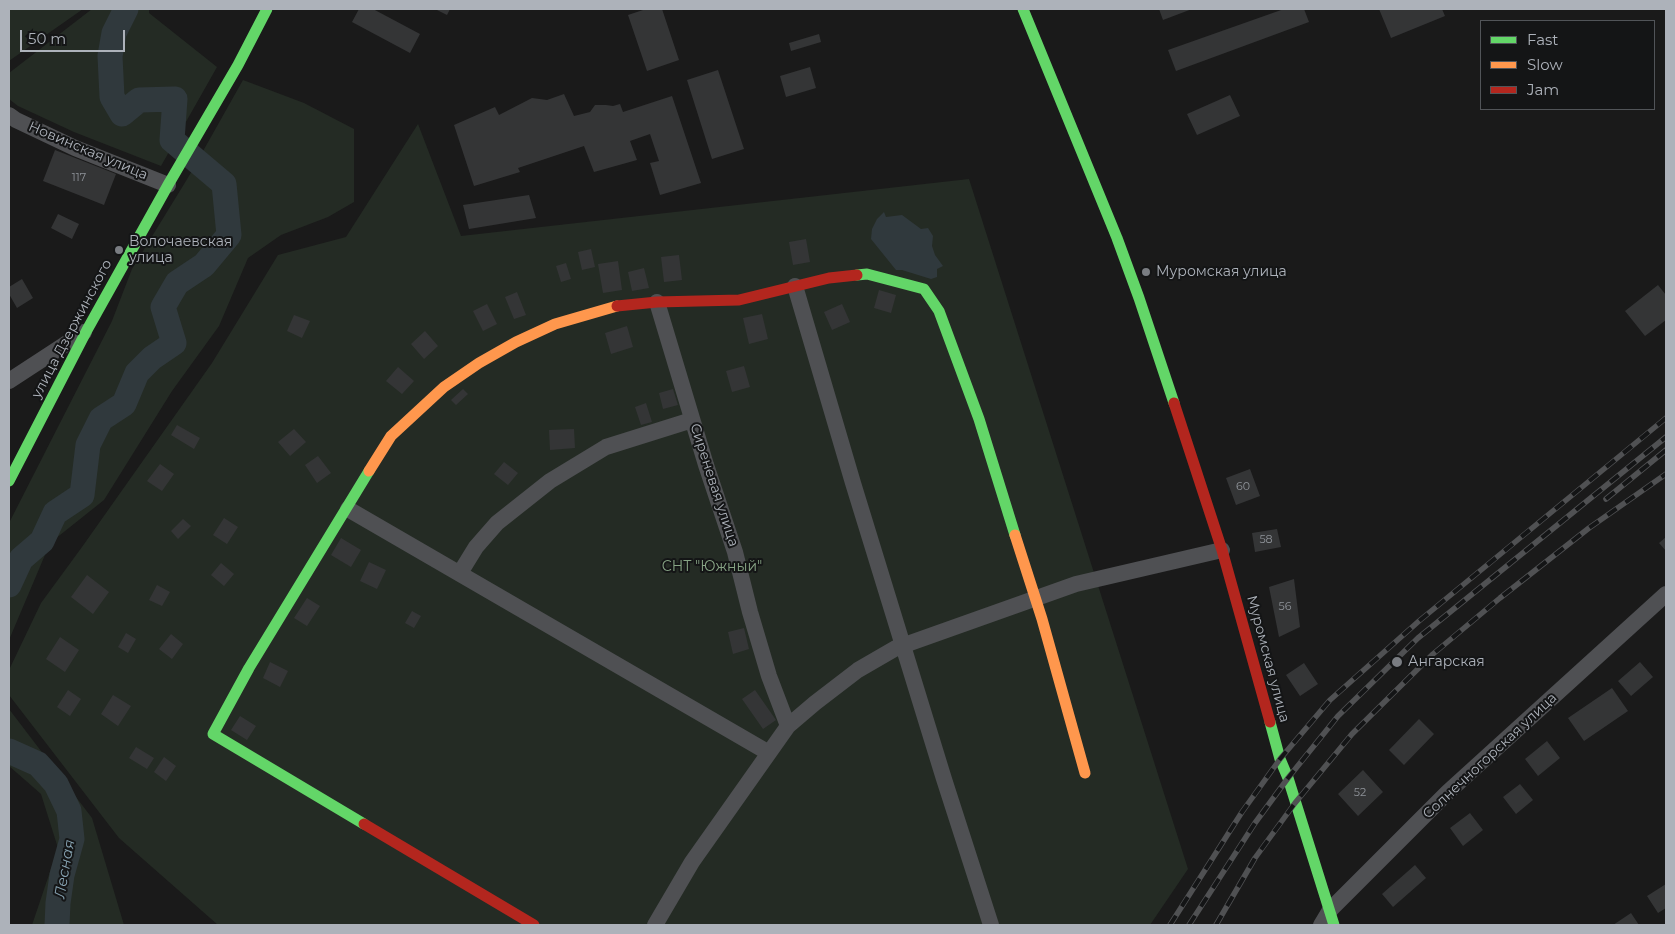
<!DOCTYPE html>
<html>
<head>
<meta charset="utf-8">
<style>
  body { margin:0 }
  #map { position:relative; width:1675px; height:934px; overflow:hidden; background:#1a1a1a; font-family:Montserrat,sans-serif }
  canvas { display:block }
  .frame { position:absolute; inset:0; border:10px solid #adb2ba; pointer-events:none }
  .legend { position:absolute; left:1480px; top:20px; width:175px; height:90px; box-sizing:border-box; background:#141516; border:1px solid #515458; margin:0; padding:6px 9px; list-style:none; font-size:15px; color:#adb2ba }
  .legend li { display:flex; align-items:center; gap:10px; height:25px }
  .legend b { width:25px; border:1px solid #515458 }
  .scale { position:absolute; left:20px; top:30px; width:105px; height:22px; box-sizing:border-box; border:2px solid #adb2ba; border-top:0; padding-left:6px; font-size:15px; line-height:18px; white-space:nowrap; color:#adb2ba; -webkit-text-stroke:4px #141516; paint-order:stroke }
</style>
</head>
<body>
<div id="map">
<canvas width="1675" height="934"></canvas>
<div class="frame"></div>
<ul class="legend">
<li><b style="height:6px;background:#63d668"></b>Fast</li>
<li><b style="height:6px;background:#ff974d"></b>Slow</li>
<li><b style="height:6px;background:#b3261e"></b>Jam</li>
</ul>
<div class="scale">50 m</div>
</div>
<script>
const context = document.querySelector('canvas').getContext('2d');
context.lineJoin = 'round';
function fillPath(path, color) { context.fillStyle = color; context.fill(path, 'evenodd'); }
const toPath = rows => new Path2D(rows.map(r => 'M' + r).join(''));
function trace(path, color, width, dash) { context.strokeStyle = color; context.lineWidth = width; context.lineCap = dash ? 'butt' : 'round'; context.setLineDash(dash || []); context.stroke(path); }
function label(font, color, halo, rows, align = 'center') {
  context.font = font + ' Montserrat,sans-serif'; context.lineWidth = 4; context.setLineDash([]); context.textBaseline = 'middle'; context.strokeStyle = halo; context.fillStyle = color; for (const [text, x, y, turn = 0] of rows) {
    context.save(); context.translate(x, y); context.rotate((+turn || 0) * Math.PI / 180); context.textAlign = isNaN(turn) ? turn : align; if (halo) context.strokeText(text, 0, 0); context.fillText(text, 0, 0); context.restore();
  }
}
fillPath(toPath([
  [9,9,83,9,9,61],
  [92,9,149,9,149,13,217,67,161,166,74,132,18,106,9,99,9,73],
  [243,80,304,103,354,129,354,202,328,217,281,235,248,258,219,326,172,391,104,500,50,543,9,640,9,523,112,321,132,269,189,176],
  [418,124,461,236,969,179,1188,869,1150,925,218,925,119,838,9,695,9,670,41,603,82,547,212,363,278,255,346,237],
  [9,709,92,818,124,925,32,925,58,848,41,794,9,766]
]), '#242b24');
fillPath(toPath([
  [884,212,886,217,902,215,921,229,928,228,933,236,932,246,935,255,943,266,937,269,937,277,931,279,902,270,896,270,871,239,872,229,877,219]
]), '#30393d');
trace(toPath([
  [9,585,21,559,42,541,55,513,82,495,88,445,101,419,124,404,137,373,152,358,174,343,163,307,177,283,204,265,229,235,224,184,172,140,175,99,139,100,122,114,112,97,110,56,114,33,126,9],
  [9,751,38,764,56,784,69,811,72,839,62,875,58,903,57,925]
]), '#30393d', 25);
fillPath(toPath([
  [359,9,373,9,420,34,410,53,352,22],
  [435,9,450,9,447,15],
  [646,9,662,9,679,60,647,71,628,15],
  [1159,9,1192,9,1163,20],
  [1284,9,1304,9,1309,22,1176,71,1168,50],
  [1379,9,1442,9,1445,16,1391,38],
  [819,34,821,42,791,51,789,43],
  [810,67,816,88,786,97,780,76],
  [718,70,744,149,712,159,687,80],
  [564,94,574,116,590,112,595,105,606,105,613,106,620,104,623,112,672,96,701,183,660,195,650,163,659,161,650,134,630,141,637,160,594,172,584,146,518,168,520,172,474,186,454,125,495,107,499,115,532,98,547,100],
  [1230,95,1240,116,1197,135,1187,114],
  [55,150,116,174,104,205,43,181],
  [529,195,536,218,469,229,463,205],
  [58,214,79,224,72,239,51,228],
  [806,239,810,262,793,265,789,242],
  [591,249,595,267,582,270,578,252],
  [679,255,682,280,664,282,661,257],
  [618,261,622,290,603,293,598,264],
  [566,263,571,279,561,282,556,266],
  [644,268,649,288,632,291,628,272],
  [22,279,33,298,17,308,9,294,9,287],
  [1658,285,1666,295,1666,320,1645,336,1625,311],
  [879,290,896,295,891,313,874,308],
  [517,292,526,315,514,319,505,297],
  [487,304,497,324,483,331,473,311],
  [842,304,850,322,832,330,824,312],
  [762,314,768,339,749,344,743,318],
  [294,315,310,321,302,338,287,331],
  [627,326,633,347,611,354,605,333],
  [425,331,438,346,424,359,411,344],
  [744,366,750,387,732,392,726,371],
  [398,367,414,381,402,394,386,381],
  [463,389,468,394,456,405,451,400],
  [673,389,678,405,663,409,659,393],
  [646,403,652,422,641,425,635,407],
  [177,425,200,438,194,449,171,435],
  [294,429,306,442,290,456,278,442],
  [574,429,575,448,550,450,549,430],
  [318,456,331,473,317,483,305,465],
  [504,462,518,473,508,485,494,474],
  [160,464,174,474,162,491,147,481],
  [1250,469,1260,496,1236,505,1226,478],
  [224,518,238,527,227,544,213,535],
  [183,519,191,526,178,539,171,531],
  [1277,529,1281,547,1255,552,1252,533],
  [1666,537,1666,551,1659,543],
  [341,538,361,550,351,567,331,555],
  [369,562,386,570,377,589,360,581],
  [221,563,234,574,224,586,211,575],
  [87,575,109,592,93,614,71,597],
  [1294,579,1300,627,1279,637,1269,587],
  [157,585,170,592,162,606,149,600],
  [307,598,320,606,307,626,294,618],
  [412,611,421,616,414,628,405,623],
  [744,628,749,649,733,654,728,632],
  [126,633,136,639,128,653,118,647],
  [171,634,183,644,172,659,159,649],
  [60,637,79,650,65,672,46,659],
  [270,662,288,671,280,687,263,678],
  [1640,662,1653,677,1631,696,1618,681],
  [1304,663,1318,684,1300,696,1286,675],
  [1612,688,1628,711,1584,741,1568,718],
  [68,690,81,699,70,716,57,707],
  [755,690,776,720,763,729,742,699],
  [113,695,131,706,118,726,101,714],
  [240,716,256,726,247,740,231,730],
  [1419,719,1434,734,1404,765,1389,750],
  [1547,741,1560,758,1538,776,1525,759],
  [136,747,154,758,147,769,129,758],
  [164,757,176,766,166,781,154,772],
  [1363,770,1383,792,1358,816,1338,794],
  [1520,784,1533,800,1516,814,1503,797],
  [1470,813,1483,830,1463,846,1450,828],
  [1415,865,1426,878,1393,907,1382,894],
  [1666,884,1666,908,1658,913,1647,896],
  [1631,913,1639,925,1613,925]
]), '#343536');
trace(toPath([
  [9,115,16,120,75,148,168,185],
  [795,286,853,483,944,779,991,925],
  [657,302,706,465,735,552,750,612,769,676,788,726],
  [9,381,84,332],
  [348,509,769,753],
  [460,573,476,547,497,523,550,481,606,447,692,420],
  [655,925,692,862,788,726,815,703,858,670,896,648,1076,584,1222,550],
  [1321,925,1330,910,1448,792,1666,594]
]), '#4f5053', 16);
trace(toPath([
  [1023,9,1117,238,1139,298,1174,403],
  [857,275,867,274,924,289,939,311,979,419,1015,535],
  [9,481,87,330,168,185,238,65,267,9],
  [1270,722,1280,759,1288,778,1334,925],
  [364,824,213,734,249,668,369,471]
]), '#63d668', 11);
trace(toPath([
  [369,471,391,436,444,387,479,363,516,342,555,324,617,306],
  [1015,535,1042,619,1085,773]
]), '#ff974d', 11);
trace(toPath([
  [617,306,657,302,739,300,829,278,857,275],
  [1174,403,1222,550,1270,722],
  [364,824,534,925]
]), '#b3261e', 11);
const rail = toPath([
  [1606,499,1666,450],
  [1170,925,1242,812,1280,759,1330,700,1419,621,1666,418],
  [1189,925,1255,823,1288,778,1338,716,1418,638,1666,437],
  [1216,925,1255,858,1295,803,1352,734,1433,654,1500,598,1589,528,1666,474]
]);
trace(rail, '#505153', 5.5);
trace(rail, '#141516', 4, [11]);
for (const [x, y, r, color] of [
  [119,250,5,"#7a7d82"],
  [1146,272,5,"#7a7d82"],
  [1397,662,6,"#7a7d82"]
]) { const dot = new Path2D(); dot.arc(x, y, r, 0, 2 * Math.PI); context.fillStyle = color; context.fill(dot); trace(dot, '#141516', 2); }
label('11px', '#8f9399', null, [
  ["117",79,178],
  ["60",1243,487],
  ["58",1266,540],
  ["56",1285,607],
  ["52",1360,793]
]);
label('14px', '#adb2ba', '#141516', [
  ["Новинская улица",88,151,23],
  ["улица Дзержинского",72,329,-62],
  ["Сиреневая улица",714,485,72],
  ["Муромская улица",1268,659,75],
  ["Солнечногорская улица",1490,756,-43]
]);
label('14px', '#adb2ba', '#141516', [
  ["Волочаевская",129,242],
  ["улица",129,258],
  ["Муромская улица",1156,272],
  ["Ангарская",1408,662]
], 'left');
label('14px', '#87a485', '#141516', [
  ["СНТ \"Южный\"",712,567]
]);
label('italic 15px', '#87a3b2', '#141516', [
  ["Лесная",65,869,-80]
]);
</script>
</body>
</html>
